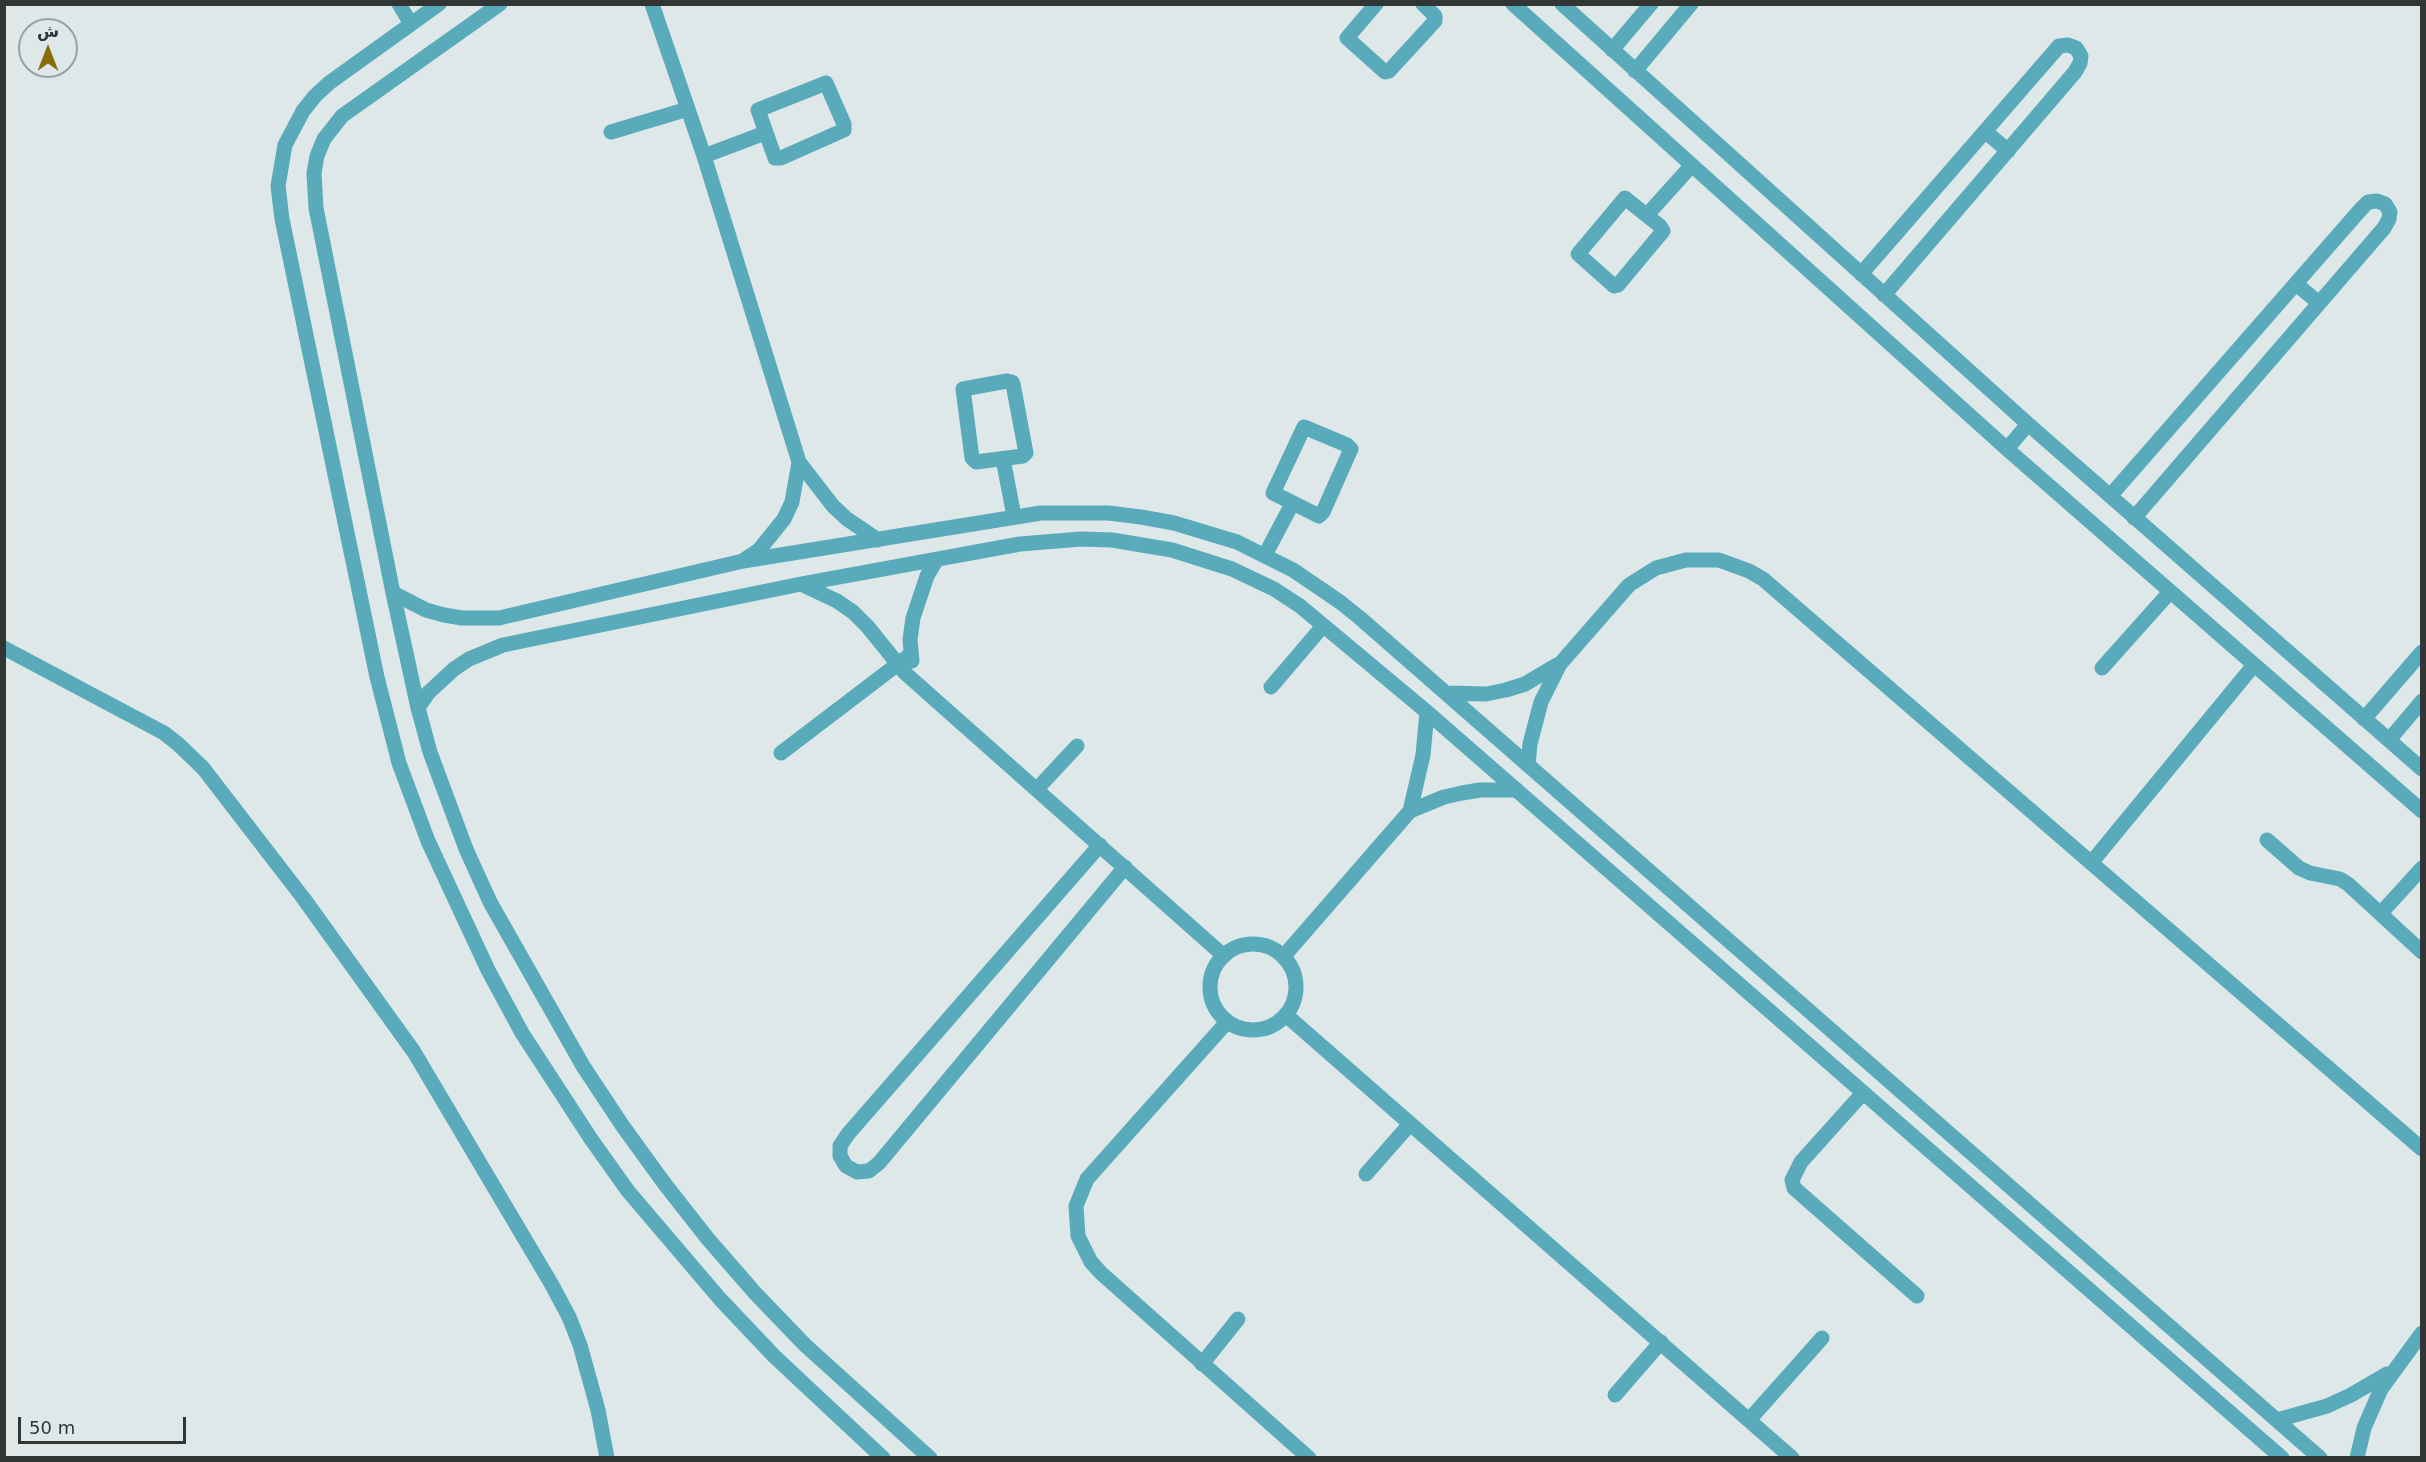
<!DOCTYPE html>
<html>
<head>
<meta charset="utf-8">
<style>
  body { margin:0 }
  #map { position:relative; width:2426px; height:1462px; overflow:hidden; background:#dee8e8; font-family:"DejaVu Sans","Noto Naskh Arabic",sans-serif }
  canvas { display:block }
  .frame { position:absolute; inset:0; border:6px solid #313534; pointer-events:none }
  .north { position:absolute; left:18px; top:18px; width:60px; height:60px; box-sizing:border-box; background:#dee8e8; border:2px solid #99a0a0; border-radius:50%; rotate:0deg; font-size:16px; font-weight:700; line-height:24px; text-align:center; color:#313534 }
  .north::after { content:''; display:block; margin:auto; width:21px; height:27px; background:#896c0c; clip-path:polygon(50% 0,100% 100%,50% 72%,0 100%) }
  .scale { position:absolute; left:18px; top:1417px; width:168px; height:27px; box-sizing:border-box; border:3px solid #313534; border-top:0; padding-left:8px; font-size:18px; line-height:21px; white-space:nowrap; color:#313534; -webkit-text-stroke:4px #dee8e8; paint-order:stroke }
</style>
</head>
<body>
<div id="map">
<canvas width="2426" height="1462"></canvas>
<div class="frame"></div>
<div class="north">ش</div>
<div class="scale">50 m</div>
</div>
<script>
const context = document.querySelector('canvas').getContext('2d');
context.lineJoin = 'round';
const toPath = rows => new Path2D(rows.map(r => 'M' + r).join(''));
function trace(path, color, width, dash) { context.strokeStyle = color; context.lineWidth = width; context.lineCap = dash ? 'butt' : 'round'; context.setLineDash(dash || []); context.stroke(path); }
trace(toPath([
  [399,4,411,24],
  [439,4,329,83,315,96,303,111,285,145,278,186,282,219,377,677,399,763,428,841,488,970,522,1033,591,1139,628,1191,720,1299,774,1356,883,1458],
  [500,4,342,116,324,139,317,156,314,173,316,208,393,593,418,708,430,752,466,849,490,902,583,1066,622,1125,664,1183,708,1239,755,1293,805,1345,930,1458],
  [652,4,704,156,799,462,833,506,847,519,878,540],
  [1376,4,1347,38,1385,72,1389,71,1435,21,1435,16,1423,4],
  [1513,4,2007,449,2422,811],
  [1562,4,2028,424,2422,769],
  [1612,50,1651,4],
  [1635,71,1691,4],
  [826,83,844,124,844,130,781,158,775,158,758,110,826,83],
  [1985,131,2008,151],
  [611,132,688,109],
  [704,156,765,133],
  [1625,198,1660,226,1663,231,1618,285,1614,286,1578,254,1625,198],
  [1647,215,1692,165],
  [1861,274,2053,53,2059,46,2068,45,2076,48,2081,56,2080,63,2075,72,1884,295],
  [2296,284,2319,303],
  [1007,381,1012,382,1013,384,1026,453,1023,456,976,462,972,458,963,389,1007,381],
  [1304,427,1347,445,1351,449,1323,512,1319,516,1273,493,1304,427],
  [2007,449,2028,424],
  [1003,459,1014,516],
  [2110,496,2361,209,2368,202,2377,201,2385,204,2390,212,2389,219,2384,228,2134,518],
  [1265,555,1292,504],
  [744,560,759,550,784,519,792,502,799,462],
  [801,584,837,601,853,612,868,627,905,673,1224,956],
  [393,593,426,610,444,615,462,618,499,618,743,561,1041,513,1108,513,1141,517,1174,523,1237,542,1293,570,1340,602,1360,618,2320,1458],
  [4,648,164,733,178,744,203,768,304,899,414,1052,552,1285,569,1317,580,1345,598,1410,607,1458],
  [912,661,910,640,913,618,927,576,937,559],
  [2102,668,2170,592],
  [1271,687,1323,626],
  [1446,693,1486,694,1506,690,1525,684,1557,665],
  [418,708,428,693,454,669,469,659,503,645,801,584,1020,544,1081,539,1112,540,1172,550,1232,569,1274,589,1300,606,1427,712,2282,1458],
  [2364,719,2422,652],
  [2389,740,2422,701],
  [781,753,911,654],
  [1528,765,1530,744,1541,702,1560,664,1629,585,1656,568,1686,560,1719,560,1749,571,1763,579,2422,1149],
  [1037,789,1077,746],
  [1410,811,1423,755,1427,712],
  [2267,840,2299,868,2310,873,2340,879,2348,884,2422,952],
  [1100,845,848,1134,840,1146,840,1156,846,1166,857,1172,869,1171,879,1163,1125,867],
  [2091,863,2254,665],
  [2381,913,2422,868],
  '1210 987a43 43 0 1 1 86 0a43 43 0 1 1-86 0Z',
  [1283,957,1410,811,1444,797,1462,793,1480,790,1517,790],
  [1286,1015,1792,1458],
  [1227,1022,1087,1179,1076,1206,1078,1236,1091,1262,1101,1273,1309,1458],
  [1863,1093,1801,1162,1792,1180,1794,1188,1917,1296],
  [1366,1174,1410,1124],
  [1202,1364,1238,1319],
  [1615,1395,1661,1342],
  [1749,1420,1822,1338],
  [2277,1420,2327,1406,2351,1395,2387,1374],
  [2357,1458,2364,1428,2381,1389,2422,1333]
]), '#59aabb', 15);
</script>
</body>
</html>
